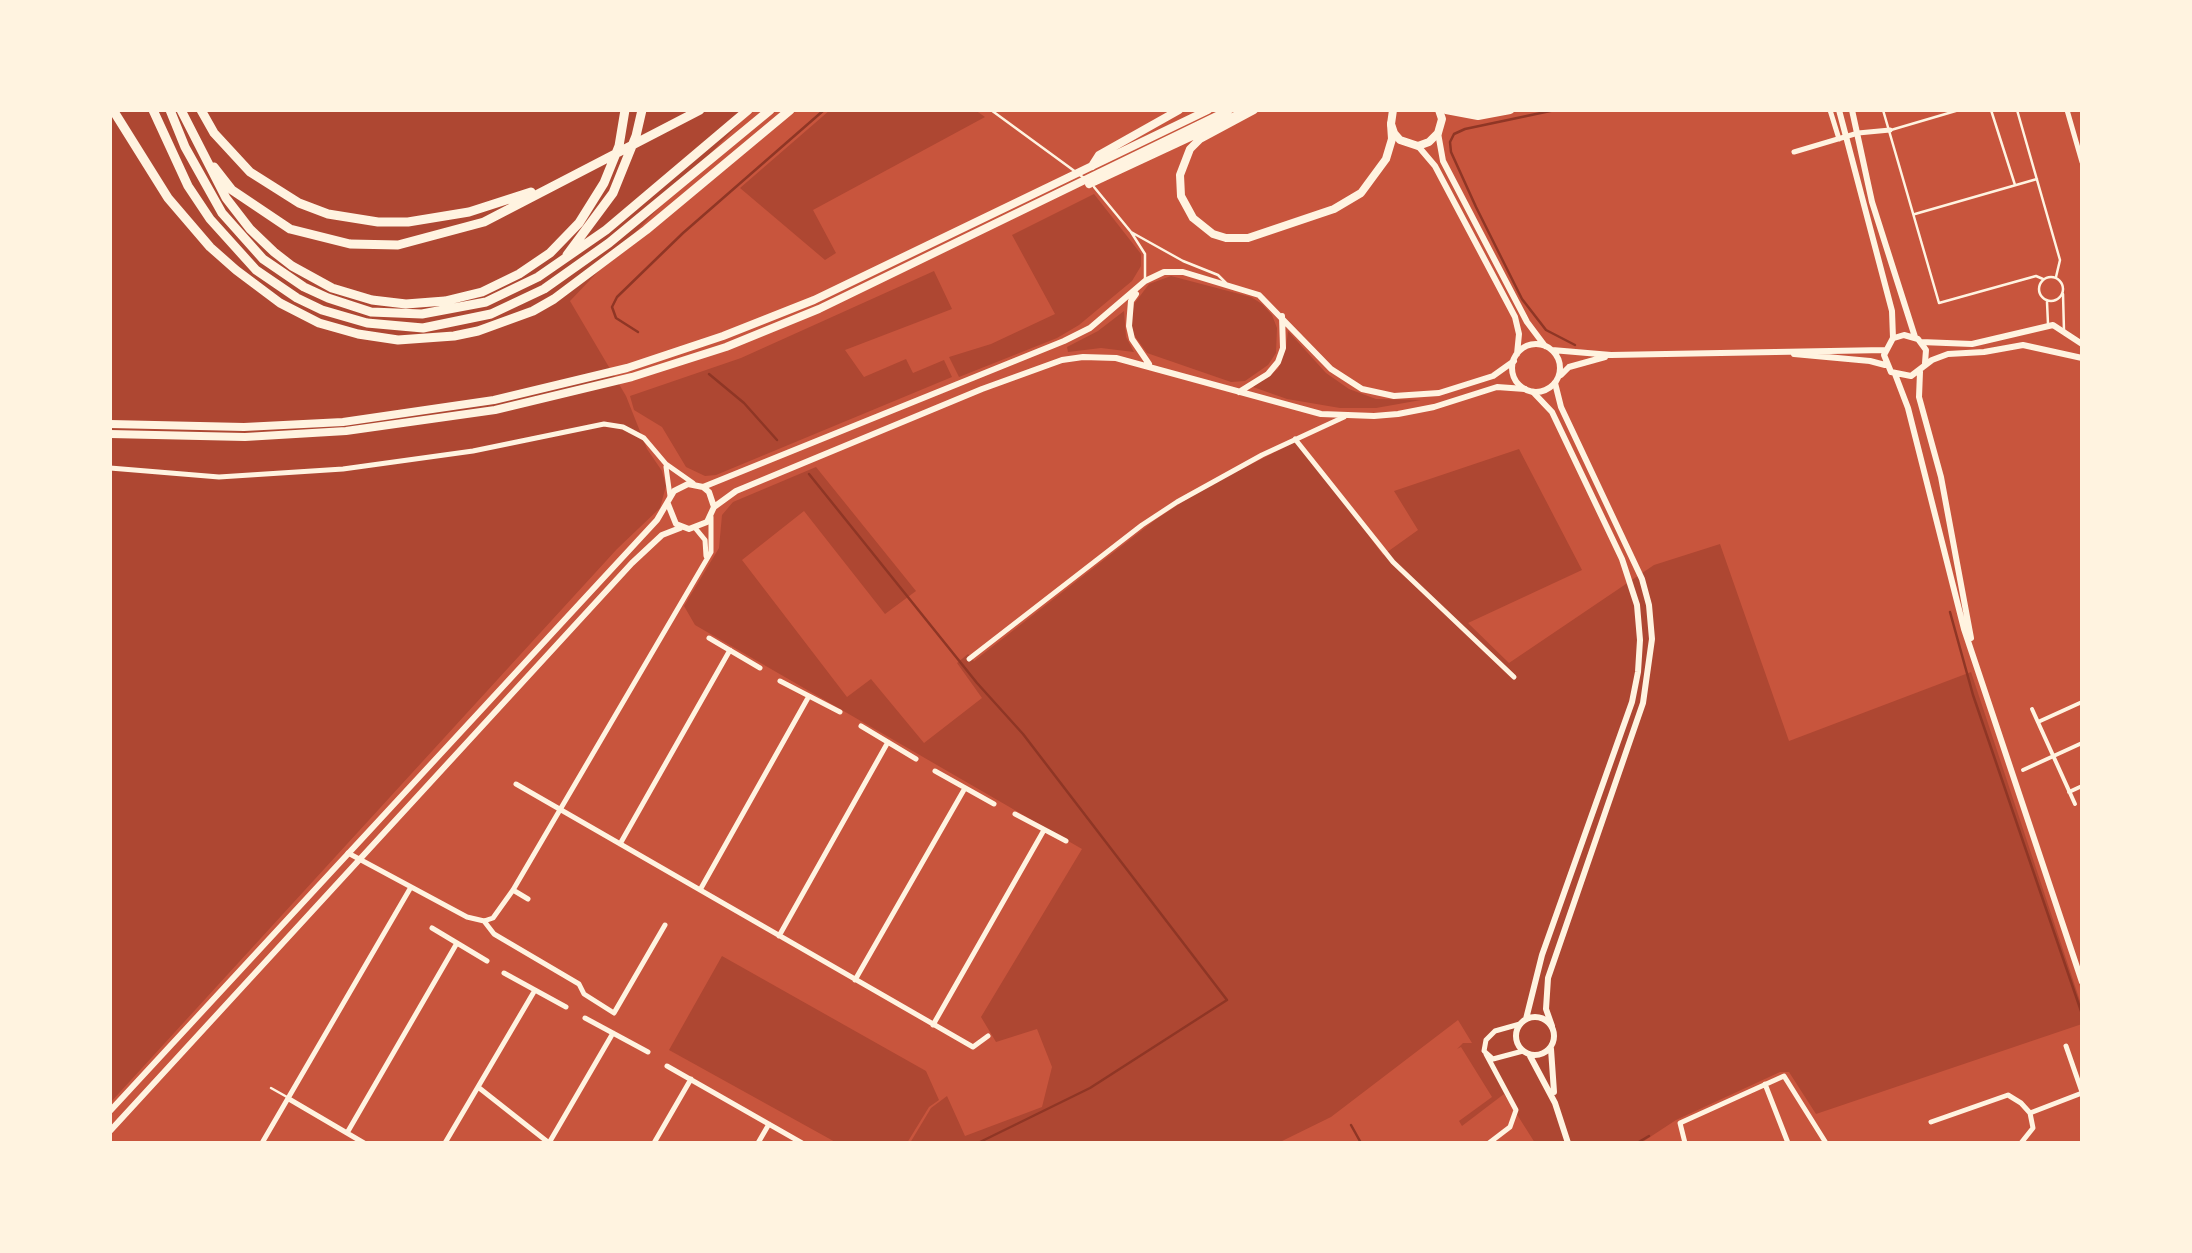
<!DOCTYPE html>
<html>
<head>
<meta charset="utf-8">
<style>
  body { margin:0 }
  #map { position:relative; width:2192px; height:1253px; overflow:hidden; background:#c8553d; font-family:"Archivo Narrow",sans-serif }
  canvas { display:block }
  .frame { position:absolute; inset:0; border:112px solid #fff3e0; pointer-events:none }
</style>
</head>
<body>
<div id="map">
<canvas width="2192" height="1253"></canvas>
<div class="frame"></div>
</div>
<script>
const context = document.querySelector('canvas').getContext('2d');
context.lineJoin = 'round';
function fillPath(path, color) { context.fillStyle = color; context.fill(path, 'evenodd'); }
const toPath = rows => new Path2D(rows.map(r => 'M' + r).join(''));
function trace(path, color, width, dash) { context.strokeStyle = color; context.lineWidth = width; context.lineCap = dash ? 'butt' : 'round'; context.setLineDash(dash || []); context.stroke(path); }
fillPath(toPath([
  [110,110,752,110,570,301,626,396,647,449,662,471,666,486,660,508,617,549,110,1103],
  [830,110,975,110,985,117,813,210,836,253,825,260,740,188],
  [1094,194,1141,254,1141,266,1132,281,1079,325,1057,338,959,377,949,357,991,344,1055,314,1012,235],
  [934,271,952,309,845,350,864,377,906,359,913,373,944,360,952,377,716,475,705,476,686,467,662,427,634,410,630,396,741,358],
  [1171,276,1251,297,1262,304,1272,315,1277,328,1276,353,1268,365,1245,381,1231,382,1147,353,1134,335,1131,324,1134,304,1149,284],
  [1124,311,1126,337,1134,352,1101,348,1068,352,1067,347,1098,331],
  [1288,331,1326,373,1349,389,1376,399,1421,400,1376,408,1340,408,1287,399,1253,387,1278,369,1286,348],
  [1299,440,1383,555,1418,530,1394,491,1519,449,1582,570,1468,623,1509,663,1654,565,1720,544,1789,741,1971,672,2082,1007,2082,1024,1816,1114,1789,1072,1780,1072,1676,1120,1641,1143,1535,1143,1504,1094,1462,1126,1459,1121,1492,1097,1461,1047,1457,1049,1463,1043,1472,1043,1458,1020,1331,1117,1278,1143,910,1143,931,1108,947,1096,965,1136,1042,1107,1052,1067,1037,1029,996,1042,981,1017,1082,849,695,625,684,606,719,548,722,515,733,502,816,467,916,591,885,614,804,511,742,560,847,697,871,679,924,743,982,698,957,663,968,654,974,661,1155,520,1202,489],
  [722,956,926,1071,939,1100,929,1107,907,1143,837,1143,669,1050]
]), '#ae4732');
trace(toPath([
  [1555,110,1465,129,1454,134,1450,142,1451,152,1476,207,1522,299,1546,330,1575,345],
  [638,332,616,318,612,307,617,297,683,233,824,110],
  [709,374,744,403,777,440],
  [809,474,977,683,1023,734,1227,1000,1090,1088,978,1143],
  [1950,612,1973,695,2082,1014],
  [1351,1125,1361,1143],
  [1637,1143,1649,1136]
]), '#8f3625', 2.5);
trace(toPath([
  [991,110,1084,178],
  [1883,110,1939,303,2036,276,2043,279],
  [1991,110,2015,185],
  [2017,110,2060,260,2056,277],
  [1891,130,1959,110],
  [1094,187,1131,232],
  [1915,214,2037,179],
  '2039 289a12 12 0 1 1 24 0a12 12 0 1 1-24 0Z',
  [1145,281,1145,254,1131,232,1183,261,1218,275,1226,283],
  [2063,294,2064,331],
  [2047,302,2048,324],
  [271,1088,287,1097]
]), '#fff3e0', 2.5);
trace(toPath([
  [2032,709,2075,804],
  [2038,722,2082,702],
  [2023,770,2082,743],
  [2069,792,2082,786]
]), '#fff3e0', 4);
trace(toPath([
  [1830,110,1839,139],
  [2067,110,2082,162],
  [1794,152,1858,133,1890,130],
  [1295,439,1393,562,1514,677],
  [666,467,670,496],
  [110,468,219,477,343,469,473,451,604,424,623,427,644,438,666,464,693,483],
  [696,529,705,540,706,556],
  [709,638,760,668],
  [969,659,1142,525,1177,502,1262,455,1344,417],
  [780,681,840,712],
  [861,726,916,759],
  [935,771,994,804],
  [516,784,973,1047,988,1036],
  [1015,814,1066,841],
  [620,844,730,650],
  [348,853,467,917,484,921,493,918,513,890,711,552,711,517],
  [513,890,528,899],
  [700,890,809,696],
  [484,921,494,934,579,984,584,994,614,1013,665,925],
  [432,928,487,961],
  [779,936,888,742],
  [504,973,566,1007],
  [855,980,965,788],
  [585,1018,648,1052],
  [1520,1024,1495,1031,1486,1040,1484,1051,1493,1059,1523,1051],
  [933,1025,1044,830],
  [2066,1046,2082,1092],
  [1486,1054,1516,1110,1510,1127,1489,1143],
  [667,1066,802,1143],
  [1765,1084,1788,1143],
  [478,1087,549,1143,613,1033],
  [289,1099,364,1143],
  [2030,1113,2082,1093],
  [1931,1122,2008,1095,2021,1103,2030,1113,2033,1128,2021,1143],
  [347,1133,457,943],
  [262,1143,411,887],
  [445,1143,535,990],
  [654,1143,691,1079],
  [758,1143,769,1124],
  [1685,1143,1680,1123,1784,1076,1826,1143]
]), '#fff3e0', 5);
trace(toPath([
  [1136,294,1131,301,1129,326,1132,339,1149,364],
  [1239,392,1268,374,1278,362,1283,348,1282,316],
  [703,487,1064,341,1090,328,1145,281,1164,272,1183,272,1259,295,1331,369,1362,389,1394,396,1439,393,1493,376,1514,361],
  [714,507,736,491,982,389,1062,360,1083,357,1116,358,1321,414,1374,416,1398,414,1434,407,1497,387,1525,389],
  '1516 1036a19 19 0 1 1 38 0a19 19 0 1 1-38 0Z',
  [1526,1019,1542,955,1632,702,1638,672,1640,640,1637,605,1622,559,1552,412,1533,392],
  [1552,1026,1546,1009,1548,978,1643,703,1652,639,1649,605,1642,579,1561,407,1555,383],
  [1551,1049,1554,1092],
  [1530,1056,1555,1103,1568,1143],
  [110,1111,657,520,674,491,688,484,703,487,709,492,714,507,707,522,689,529,676,524,668,504],
  [110,1131,632,563,662,535,680,528]
]), '#fff3e0', 6);
trace(toPath([
  [1839,110,1892,311,1893,338,1884,355,1891,372,1911,376,1932,360,1948,354,1984,352,2023,345,2082,358],
  [1852,110,1872,202,1915,337],
  [1438,133,1443,161,1527,322,1545,346],
  [1418,146,1435,166,1515,317,1519,334,1517,354],
  [1894,338,1904,335,1918,339,1926,350,1925,363],
  [1921,342,1972,344,2053,325,2082,344],
  '1512 368a24 24 0 1 1 48 0a24 24 0 1 1-48 0Z',
  [1552,350,1611,355,1885,350],
  [1794,354,1870,361,1885,365],
  [1920,372,1919,397,1941,477,1971,638],
  [1895,374,1908,408,1964,629,2082,982],
  [1561,375,1569,367,1605,357]
]), '#fff3e0', 6);
trace(toPath([
  [1393,110,1391,124,1394,133,1400,140,1418,146,1429,142,1438,133,1442,119,1439,110]
]), '#fff3e0', 8);
trace(toPath([
  [1254,110,1200,139,1190,149,1180,175,1181,196,1193,218,1213,234,1226,238,1248,238,1334,209,1361,193,1386,159,1392,139,1391,124],
  [1446,110,1478,116,1510,110],
  [1092,166,1099,155,1179,110],
  [1089,184,1248,110],
  [110,424,244,427,343,422,494,400,627,368,723,336,814,300,1208,110],
  [110,434,245,437,346,431,495,410,632,377,726,347,819,309,1229,110]
]), '#fff3e0', 8);
trace(toPath([
  [113,110,168,198,210,247,236,270,280,303,319,323,358,334,398,340,454,336,478,331,533,311,554,299,646,230,790,110],
  [153,110,188,186,210,219,256,270,297,298,322,310,367,323,423,328,491,314,544,289,609,243,770,110],
  [170,110,185,147,222,213,263,259,304,287,328,298,371,312,422,314,486,302,538,277,606,230,748,110],
  [181,110,226,198,250,229,274,252,292,266,332,288,372,300,406,304,445,301,482,292,519,274,550,253,579,223,604,183,619,146,625,110],
  [201,110,214,133,250,172,299,203,328,214,378,222,408,222,469,212,531,192],
  [214,167,232,190,290,229,350,244,398,245,484,222,700,110],
  [567,255,613,193,636,136,642,110]
]), '#fff3e0', 9);
</script>
</body>
</html>
